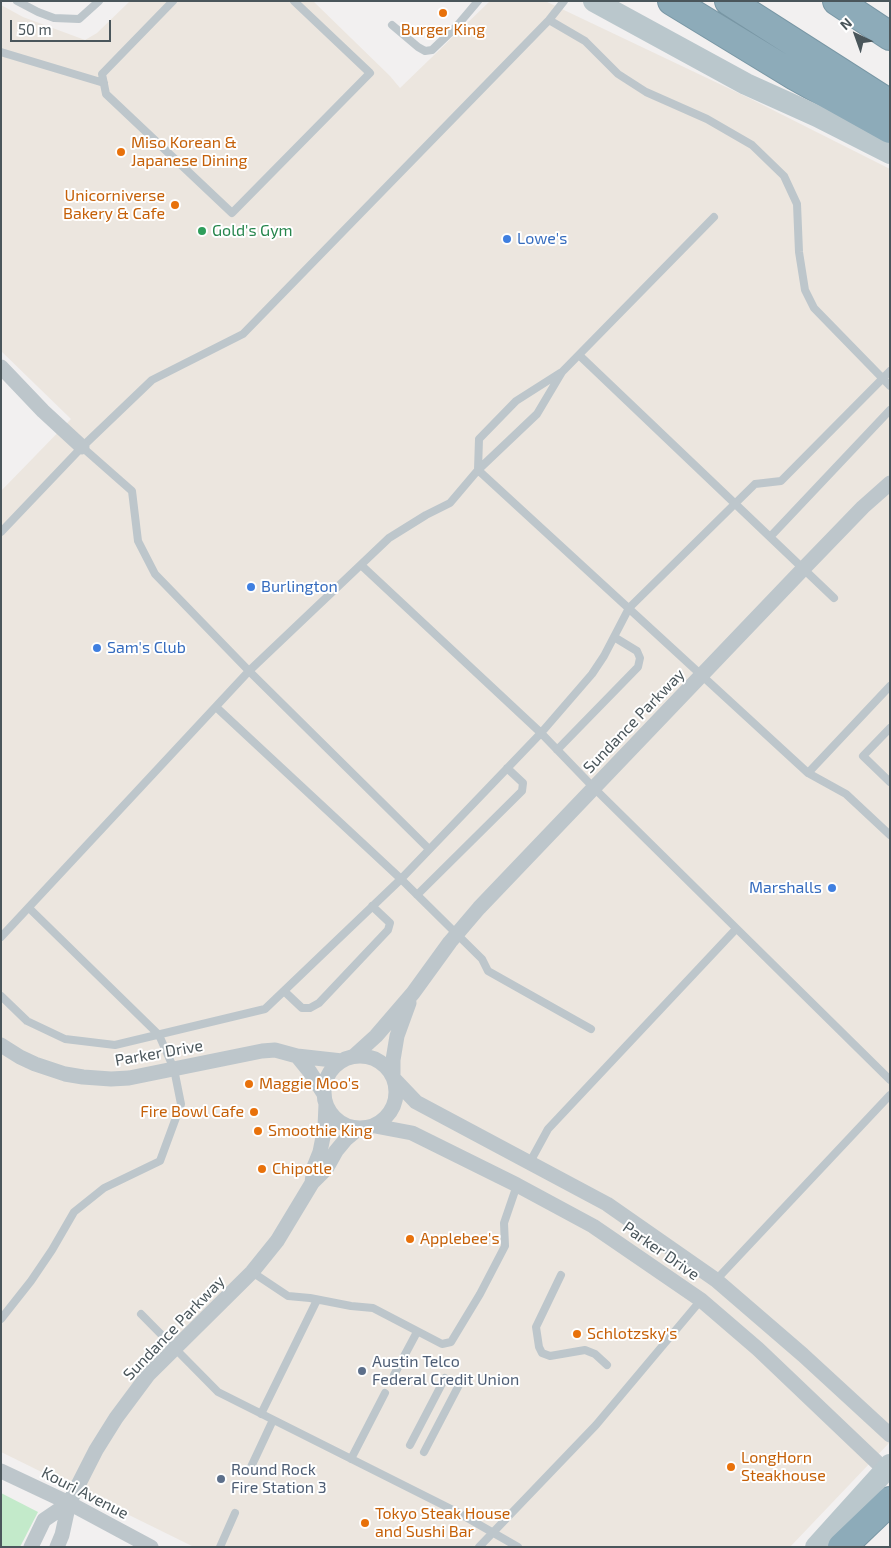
<!DOCTYPE html>
<html>
<head>
<meta charset="utf-8">
<style>
  body { margin:0 }
  #map { position:relative; width:891px; height:1548px; overflow:hidden; background:#f2f0f0; font-family:"Exo 2",sans-serif }
  canvas { display:block }
  .frame { position:absolute; inset:0; border:2px solid #4a565b; pointer-events:none }
  .north { position:absolute; left:831px; top:10px; width:50px; height:50px; -webkit-text-stroke:4px #fff; paint-order:stroke; rotate:318deg; font-size:14px; font-weight:700; line-height:20px; text-align:center; color:#4a565b }
  .north::after { content:''; display:block; margin:auto; width:18px; height:22px; background:#4a565b; clip-path:polygon(50% 0,100% 100%,50% 72%,0 100%) }
  .scale { position:absolute; left:10px; top:20px; width:101px; height:22px; box-sizing:border-box; border:2px solid #4a565b; border-top:0; padding-left:6px; font-size:15px; line-height:18px; white-space:nowrap; color:#4a565b; -webkit-text-stroke:4px #fff; paint-order:stroke }
</style>
</head>
<body>
<div id="map">
<canvas width="891" height="1548"></canvas>
<div class="frame"></div>
<div class="north">N</div>
<div class="scale">50 m</div>
</div>
<script>
const context = document.querySelector('canvas').getContext('2d');
context.lineJoin = 'round';
function fillPath(path, color) { context.fillStyle = color; context.fill(path, 'evenodd'); }
const toPath = rows => new Path2D(rows.map(r => 'M' + r).join(''));
function trace(path, color, width, dash) { context.strokeStyle = color; context.lineWidth = width; context.lineCap = dash ? 'butt' : 'round'; context.setLineDash(dash || []); context.stroke(path); }
function label(font, color, halo, rows, align = 'center') {
  context.font = font + ' "Exo 2",sans-serif'; context.lineWidth = 4; context.setLineDash([]); context.textBaseline = 'middle'; context.strokeStyle = halo; context.fillStyle = color; for (const [text, x, y, turn = 0] of rows) {
    context.save(); context.translate(x, y); context.rotate((+turn || 0) * Math.PI / 180); context.textAlign = isNaN(turn) ? turn : align; if (halo) context.strokeText(text, 0, 0); context.fillText(text, 0, 0); context.restore();
  }
}
fillPath(toPath([
  [130,1,313,1,390,76,400,88,490,1,545,1,747,97,890,169,890,1442,790,1547,194,1547,1,1452,1,491,71,419,1,351,1,5,23,17,85,40,97,33]
]), '#ece6df');
fillPath(toPath([
  [1,1493,38,1512,20,1547,1,1547]
]), '#c3eaca');
const motorway = toPath([
  [672,1,795,76,890,129],
  [729,1,890,104],
  [837,1,890,36],
  [842,1547,890,1501]
]);
trace(motorway, '#7896a4', 30);
trace(toPath([
  [17,1,38,12,54,18,79,19,99,1],
  [173,1,102,74,106,94,232,213,370,73,294,1],
  [549,20,585,41,618,74,646,92,707,119,752,145,784,176,797,204,799,252,805,290,814,308,890,386],
  [392,25,418,47,425,51,432,50,456,27,478,1],
  [1,52,104,83],
  [579,355,834,598],
  [560,373,516,401,479,439,478,470,808,773,846,794,890,835],
  [82,447,132,491,138,541,155,574,249,671,429,849],
  [1,532,82,447,152,380,243,334,549,20,564,1],
  [770,537,890,410],
  [361,565,541,733,594,788,890,1080],
  [216,707,401,879,482,959,488,971,591,1029],
  [890,728,863,756,890,782],
  [557,750,638,667,640,658,637,651,614,637],
  [808,773,890,686],
  [417,895,522,791,523,783,507,768],
  [1,937,249,671,389,538,426,515,450,503,478,470,537,414,562,372,714,217],
  [284,991,302,1008,310,1008,319,1003,388,930,390,923,372,906],
  [1,996,27,1021,65,1039,115,1045,265,1009,401,879,541,733,592,674,604,656,629,608,755,484,781,481,890,371],
  [530,1162,548,1129,736,929],
  [252,1272,288,1296,310,1298,351,1306,373,1308,442,1344,451,1342,480,1294,505,1246,504,1223,517,1185],
  [561,1275,536,1327,539,1347,542,1353,550,1356,585,1350,595,1354,607,1365],
  [716,1280,890,1095],
  [141,1314,218,1392,457,1512,518,1547],
  [1,1319,31,1281,52,1250,74,1212,104,1188,160,1161,181,1104,174,1069,159,1035,29,908],
  [394,1375,417,1332],
  [261,1414,317,1300],
  [410,1445,445,1378],
  [424,1452,459,1385],
  [351,1459,385,1393],
  [251,1467,273,1420],
  [220,1547,235,1513],
  [479,1547,596,1425,701,1300]
]), '#bdc6cb', 8);
trace(toPath([
  [1,367,43,411,82,447],
  [1,1045,20,1057,35,1064,65,1074,83,1077,111,1079,129,1078,262,1051,275,1050,297,1056,342,1061],
  '324 1092a36 36 0 1 1 72 0a36 36 0 1 1-72 0Z',
  [297,1056,310,1072,324,1094],
  [354,1056,376,1036,413,993,450,942,479,908,803,569,863,507,890,483],
  [393,1075,393,1060,397,1036,409,1003],
  [395,1080,416,1102,607,1204,716,1280,803,1355,890,1435],
  [375,1126,412,1133,517,1185,593,1226,701,1300,758,1349,885,1470],
  [312,1183,314,1167,320,1152,325,1127,326,1104],
  [1,1471,69,1503,151,1547],
  [31,1547,44,1520,69,1503],
  [57,1547,62,1535,69,1503,96,1450,116,1418,148,1375,252,1272,277,1241,312,1183,326,1169,336,1151,346,1139,358,1129]
]), '#bdc6cb', 15);
trace(toPath([
  [594,1,746,84,817,116,890,153],
  [816,1547,890,1465]
]), '#bac7cc', 22);
trace(motorway, '#8dabb9', 28);
for (const [x, y, r, color] of [
  [443,13,5,"#e8710a"],
  [121,152,5,"#e8710a"],
  [175,205,5,"#e8710a"],
  [202,231,5,"#2e9e5b"],
  [507,239,5,"#3f7fe0"],
  [251,587,5,"#3f7fe0"],
  [97,648,5,"#3f7fe0"],
  [832,888,5,"#3f7fe0"],
  [249,1084,5,"#e8710a"],
  [254,1112,5,"#e8710a"],
  [258,1131,5,"#e8710a"],
  [262,1169,5,"#e8710a"],
  [410,1239,5,"#e8710a"],
  [577,1334,5,"#e8710a"],
  [362,1371,5,"#5c6f8a"],
  [731,1467,5,"#e8710a"],
  [221,1479,5,"#5c6f8a"],
  [365,1523,5,"#e8710a"]
]) { const dot = new Path2D(); dot.arc(x, y, r, 0, 2 * Math.PI); context.fillStyle = color; context.fill(dot); trace(dot, '#fff', 2); }
label('16px', '#c56008', '#fff', [
  ["Burger King",443,30,"center"],
  ["Miso Korean &",131,143],
  ["Japanese Dining",131,161],
  ["Unicorniverse",165,196,"right"],
  ["Bakery & Cafe",165,214,"right"],
  ["Maggie Moo's",259,1084],
  ["Fire Bowl Cafe",244,1112,"right"],
  ["Smoothie King",268,1131],
  ["Chipotle",272,1169],
  ["Applebee's",420,1239],
  ["Schlotzsky's",587,1334],
  ["LongHorn",741,1458],
  ["Steakhouse",741,1476],
  ["Tokyo Steak House",375,1514],
  ["and Sushi Bar",375,1532]
], 'left');
label('16px', '#27864d', '#fff', [
  ["Gold's Gym",212,231]
], 'left');
label('16px', '#366cbe', '#fff', [
  ["Lowe's",517,239],
  ["Burlington",261,587],
  ["Sam's Club",107,648],
  ["Marshalls",822,888,"right"]
], 'left');
label('16px', '#4a565b', '#fff', [
  ["Sundance Parkway",634,721,-46],
  ["Parker Drive",159,1053,-10],
  ["Parker Drive",661,1251,35],
  ["Sundance Parkway",174,1328,-46],
  ["Kouri Avenue",85,1493,27]
]);
label('16px', '#4e5e75', '#fff', [
  ["Austin Telco",372,1362],
  ["Federal Credit Union",372,1380],
  ["Round Rock",231,1470],
  ["Fire Station 3",231,1488]
], 'left');
</script>
</body>
</html>
